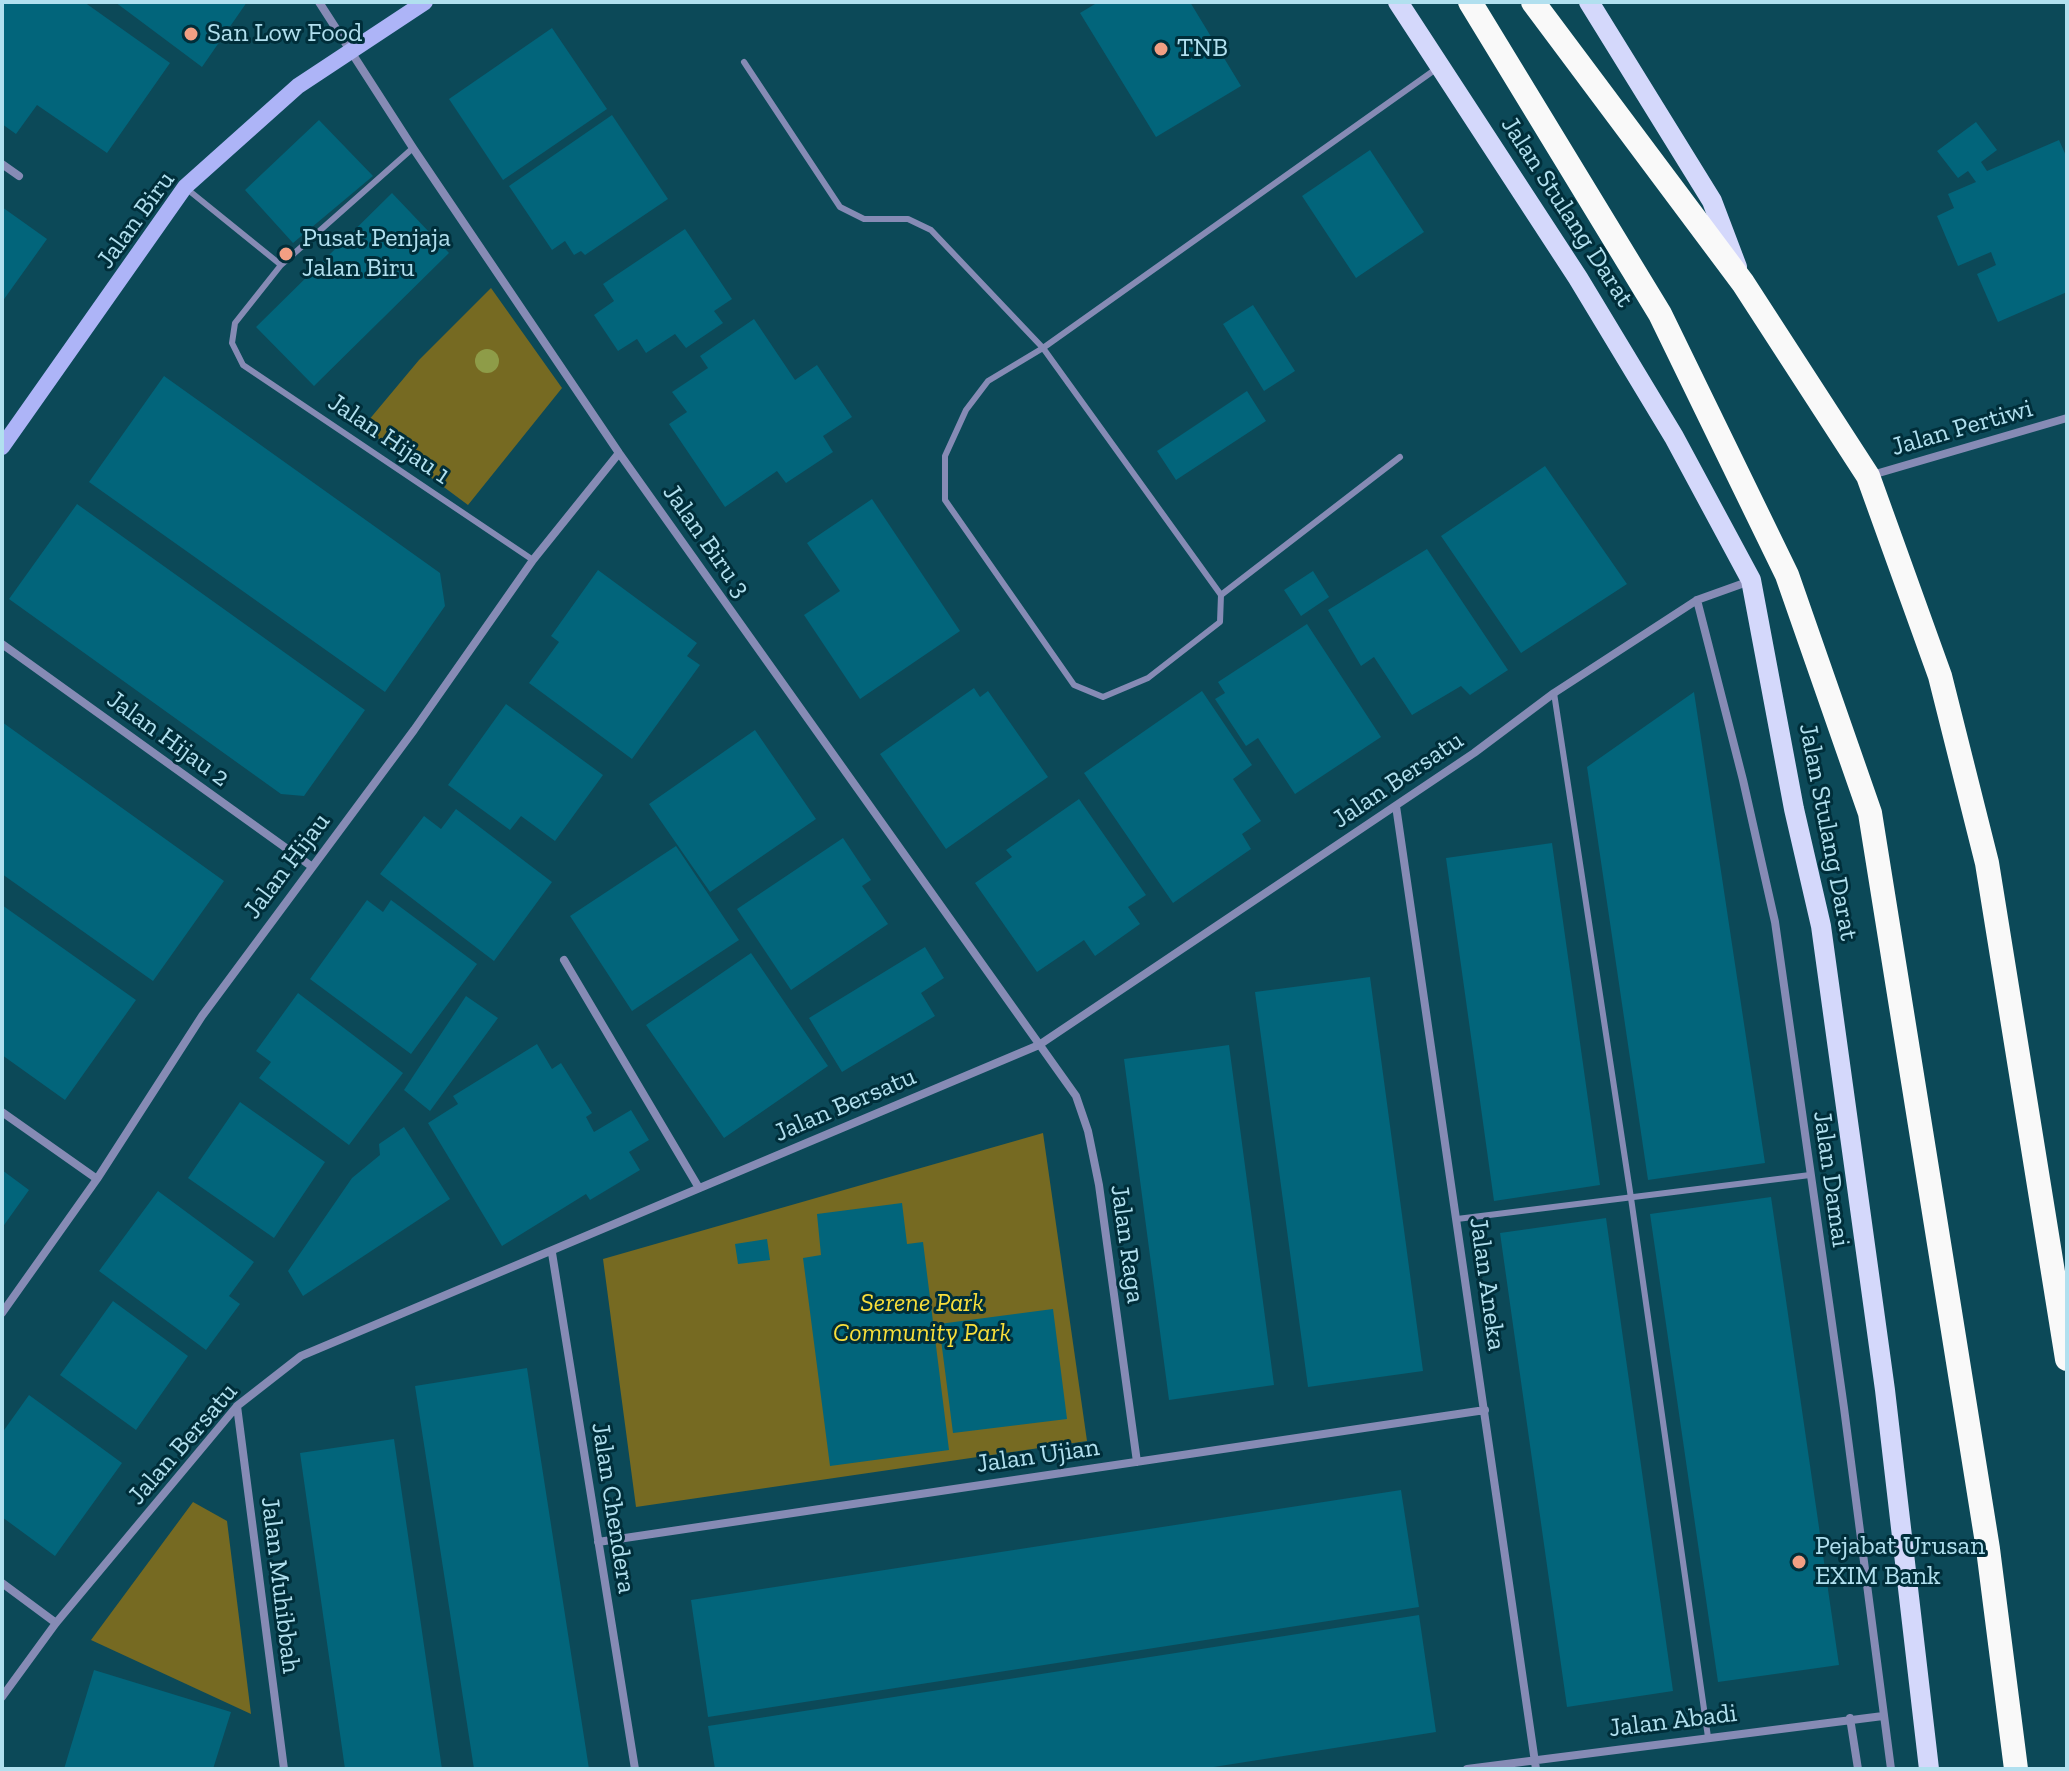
<!DOCTYPE html>
<html>
<head>
<meta charset="utf-8">
<style>
  body { margin:0 }
  #map { position:relative; width:2069px; height:1771px; overflow:hidden; background:#0c4958; font-family:"Zilla Slab",serif }
  canvas { display:block }
  .frame { position:absolute; inset:0; border:4px solid #b1e0ef; pointer-events:none }
</style>
</head>
<body>
<div id="map">
<canvas width="2069" height="1771"></canvas>
<div class="frame"></div>
</div>
<script>
const context = document.querySelector('canvas').getContext('2d');
context.lineJoin = 'round';
function fillPath(path, color) { context.fillStyle = color; context.fill(path, 'evenodd'); }
const toPath = rows => new Path2D(rows.map(r => 'M' + r).join(''));
function trace(path, color, width, dash) { context.strokeStyle = color; context.lineWidth = width; context.lineCap = dash ? 'butt' : 'round'; context.setLineDash(dash || []); context.stroke(path); }
function label(font, color, halo, rows, align = 'center') {
  context.font = font + ' "Zilla Slab",serif'; context.lineWidth = 6; context.setLineDash([]); context.textBaseline = 'middle'; context.strokeStyle = halo; context.fillStyle = color; for (const [text, x, y, turn = 0] of rows) {
    context.save(); context.translate(x, y); context.rotate((+turn || 0) * Math.PI / 180); context.textAlign = isNaN(turn) ? turn : align; if (halo) context.strokeText(text, 0, 0); context.fillText(text, 0, 0); context.restore();
  }
}
fillPath(toPath([
  [491,288,562,388,468,505,363,427,419,360],
  [1043,1133,1087,1441,636,1507,603,1259],
  [193,1502,227,1521,251,1714,91,1640]
]), '#766a22');
fillPath(toPath([
  [2,2,84,2,170,63,107,153,37,105,16,134,2,124],
  [115,2,247,2,202,67],
  [1094,2,1190,2,1241,86,1156,137,1080,13,1095,4],
  [552,28,607,109,503,180,449,99],
  [612,115,668,199,585,255,581,251,574,255,565,241,552,250,509,186],
  [319,120,373,176,293,243,245,190],
  [1976,122,1997,150,1981,162,1987,171,2059,140,2067,158,2067,292,1998,322,1977,274,1996,265,1991,252,1958,266,1937,216,1954,208,1948,194,1976,182,1968,171,1958,178,1937,151],
  [1370,150,1424,232,1356,278,1302,196],
  [392,193,449,253,314,386,256,327],
  [2,207,47,239,2,302],
  [685,229,732,299,714,311,723,323,686,348,675,334,646,353,637,339,618,351,594,315,614,301,603,284],
  [1253,305,1295,371,1264,391,1223,324],
  [754,319,795,380,817,365,852,417,823,436,833,452,786,483,777,471,725,507,669,424,687,412,672,392,708,368,700,356],
  [164,376,440,573,445,606,385,692,89,482],
  [1247,391,1266,421,1176,480,1157,451],
  [1545,466,1627,584,1521,653,1441,536],
  [872,499,960,631,860,699,804,615,840,591,807,543],
  [77,504,365,710,304,796,281,794,9,599],
  [1427,549,1508,670,1470,695,1461,686,1412,715,1374,657,1361,666,1328,610],
  [598,570,697,643,687,656,700,665,632,759,529,683,559,642,551,636],
  [1313,571,1329,597,1301,616,1284,590],
  [1307,624,1381,737,1295,794,1258,738,1246,746,1215,699,1225,693,1218,682],
  [974,688,980,697,988,691,1048,777,946,849,880,754],
  [1202,691,1252,765,1233,779,1261,821,1242,834,1251,849,1173,903,1084,773],
  [1694,692,1765,1163,1648,1180,1587,767],
  [506,704,603,775,555,841,521,816,510,830,448,785],
  [2,722,224,881,153,981,2,874],
  [755,730,816,819,710,892,649,804],
  [1079,799,1146,895,1128,907,1140,924,1095,956,1084,940,1037,972,975,883,1012,857,1006,850],
  [456,809,552,882,494,961,380,874,424,816,441,829],
  [843,838,871,880,862,886,888,924,791,990,737,909],
  [1552,843,1600,1185,1494,1201,1446,858],
  [676,846,739,940,632,1011,570,916],
  [367,900,383,912,391,900,477,964,411,1054,310,979],
  [2,905,136,1000,65,1100,2,1055],
  [925,947,944,978,921,993,935,1016,842,1072,809,1018],
  [751,953,828,1066,724,1138,646,1025],
  [1370,977,1423,1371,1308,1387,1255,992],
  [298,993,403,1073,349,1145,259,1078,271,1062,256,1051],
  [466,996,498,1018,430,1111,404,1090],
  [537,1044,552,1069,561,1063,592,1113,586,1117,594,1132,631,1110,649,1140,629,1152,640,1170,590,1200,586,1194,502,1246,428,1123,458,1104,453,1096],
  [1229,1045,1274,1385,1169,1400,1124,1059],
  [240,1102,325,1162,274,1238,188,1178],
  [404,1127,450,1199,303,1296,288,1271,352,1178,380,1155,379,1144],
  [2,1170,29,1190,2,1228],
  [158,1191,254,1262,229,1296,240,1304,206,1350,99,1271],
  [1771,1197,1839,1665,1718,1682,1650,1214],
  [902,1203,907,1244,923,1242,949,1450,830,1466,803,1258,821,1255,817,1214],
  [1606,1218,1673,1691,1567,1707,1500,1233],
  [767,1239,770,1260,738,1264,735,1244],
  [113,1301,188,1356,136,1430,60,1375],
  [1053,1309,1067,1419,953,1433,939,1324],
  [527,1368,540,1454,589,1769,474,1769,415,1386],
  [29,1395,122,1463,55,1556,2,1517,2,1433],
  [394,1439,442,1769,345,1769,300,1453],
  [1401,1490,1419,1607,708,1717,691,1600],
  [1419,1615,1436,1732,1201,1769,715,1769,708,1726],
  [94,1670,231,1712,213,1769,64,1769]
]), '#02657b');
trace(toPath([
  [744,62,840,207,864,219,908,219,931,230,1043,348,1221,595],
  [413,148,281,265,235,323,232,343,243,365,533,560],
  [187,189,281,265],
  [1400,457,1221,595,1220,622,1148,678,1103,697,1074,685,945,500,945,456,966,410,988,381,1043,348,1436,69],
  [1554,693,1631,1198,1708,1737],
  [1457,1219,1810,1175]
]), '#868bb5', 6);
trace(toPath([
  [319,2,413,148,619,453,1076,1096,1088,1131,1099,1185,1137,1462],
  [2,164,19,176],
  [1872,475,2067,418],
  [1697,600,1743,780,1775,922,1844,1408,1891,1769],
  [2,644,311,866],
  [1396,806,1536,1769],
  [564,960,699,1188],
  [2,1112,97,1179],
  [552,1253,635,1769],
  [2,1313,97,1179,202,1016,414,730,533,560,619,453],
  [237,1406,284,1769],
  [598,1542,1485,1410],
  [2,1583,56,1623],
  [2,1697,56,1623,237,1406,301,1356,1039,1045,1474,753,1554,693,1697,600,1750,581],
  [1850,1718,1858,1769],
  [1467,1769,1883,1716]
]), '#868bb5', 8);
trace(toPath([
  [2,447,185,187,298,86,425,2]
]), '#adb4f7', 16);
trace(toPath([
  [1398,2,1578,278,1674,437,1751,580,1794,809,1821,926,1885,1390,1929,1769],
  [1589,2,1712,201,1737,267]
]), '#d4d8fb', 20);
trace(toPath([
  [1470,2,1660,314,1787,575,1870,813,1988,1549,2016,1769],
  [1533,2,1743,283,1868,476,1940,676,1987,863,2067,1359]
]), '#f9f9f9', 24);
context.fillStyle = '#8e9c48';
for (const [x, y] of [
  [487,361]
]) { context.beginPath(); context.arc(x, y, 12, 0, 2 * Math.PI); context.fill(); }
for (const [x, y, r, color] of [
  [191,34,8,"#f39f83"],
  [1161,49,8,"#f39f83"],
  [286,254,8,"#f39f83"],
  [1799,1562,8,"#f39f83"]
]) { const dot = new Path2D(); dot.arc(x, y, r, 0, 2 * Math.PI); context.fillStyle = color; context.fill(dot); trace(dot, '#002e3a', 3); }
label('26px', '#b1e0ef', '#002e3a', [
  ["San Low Food",207,34],
  ["TNB",1177,49],
  ["Pusat Penjaja",302,239],
  ["Jalan Biru",302,269],
  ["Pejabat Urusan",1815,1547],
  ["EXIM Bank",1815,1577]
], 'left');
label('26px', '#b1e0ef', '#002e3a', [
  ["Jalan Stulang Darat",1567,212,57],
  ["Jalan Biru",136,220,-54],
  ["Jalan Pertiwi",1962,428,-16],
  ["Jalan Hijau 1",389,439,34],
  ["Jalan Biru 3",706,541,55],
  ["Jalan Hijau 2",168,739,36],
  ["Jalan Bersatu",1398,780,-34],
  ["Jalan Stulang Darat",1828,832,79],
  ["Jalan Hijau",287,866,-53],
  ["Jalan Bersatu",845,1105,-23],
  ["Jalan Damai",1831,1179,82],
  ["Jalan Raga",1127,1244,82],
  ["Jalan Aneka",1487,1284,82],
  ["Jalan Bersatu",183,1444,-49],
  ["Jalan Ujian",1038,1456,-8],
  ["Jalan Chendera",613,1508,81],
  ["Jalan Muhibbah",280,1585,83],
  ["Jalan Abadi",1673,1721,-7]
]);
label('italic 26px', '#f9df3b', '#002e3a', [
  ["Serene Park",922,1304],
  ["Community Park",922,1334]
]);
</script>
</body>
</html>
